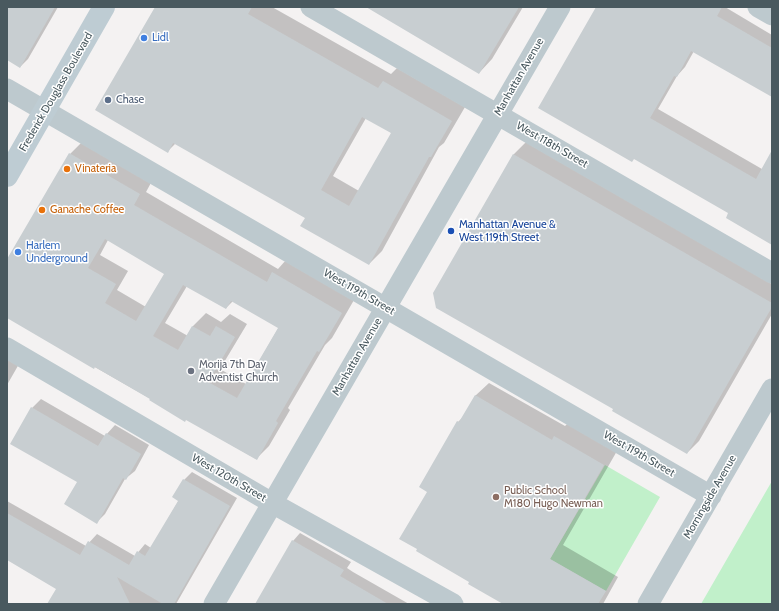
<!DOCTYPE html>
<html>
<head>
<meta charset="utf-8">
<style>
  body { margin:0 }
  #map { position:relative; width:779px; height:611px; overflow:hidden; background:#f4f2f2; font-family:Cabin,sans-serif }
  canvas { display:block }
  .frame { position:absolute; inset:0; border:8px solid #49595f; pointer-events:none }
</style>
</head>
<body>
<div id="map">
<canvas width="779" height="611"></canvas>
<div class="frame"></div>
</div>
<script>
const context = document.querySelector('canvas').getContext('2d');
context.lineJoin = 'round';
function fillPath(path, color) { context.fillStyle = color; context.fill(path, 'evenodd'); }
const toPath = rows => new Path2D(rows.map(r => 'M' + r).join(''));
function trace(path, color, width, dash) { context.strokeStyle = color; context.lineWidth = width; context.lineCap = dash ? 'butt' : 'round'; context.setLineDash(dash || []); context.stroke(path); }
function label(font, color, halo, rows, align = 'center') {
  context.font = font + ' Cabin,sans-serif'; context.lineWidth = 3; context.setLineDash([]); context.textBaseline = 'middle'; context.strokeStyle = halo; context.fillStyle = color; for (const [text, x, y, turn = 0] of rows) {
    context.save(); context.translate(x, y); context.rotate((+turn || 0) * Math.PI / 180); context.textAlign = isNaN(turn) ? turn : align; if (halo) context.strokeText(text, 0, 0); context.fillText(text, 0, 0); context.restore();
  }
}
fillPath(toPath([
  [605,465,660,497,606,591,550,559],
  [772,481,772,604,701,604]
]), '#c1f0ca');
fillPath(toPath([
  [7,7,58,7,28,59,20,67,7,59],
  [156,7,272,7,391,74,397,68,465,107,444,143,439,147,382,251,369,264,306,218,176,143,168,151],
  [366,118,392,133,359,191,333,176],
  [368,7,523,7,492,59,479,73],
  [597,7,725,7,772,35,772,90,694,51,685,67,677,76,658,109,762,169,772,152,772,243,730,213,634,158],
  [83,141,152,181,146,192,278,269,286,260,354,300,332,338,325,345,288,408,290,410,269,446,256,459,7,317,7,261,70,154],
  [108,240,166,273,146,307,117,290,128,271,100,255],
  [187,286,226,308,233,301,279,327,246,384,220,369,247,324,230,314,221,322,206,313,193,326,188,336,165,323],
  [526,142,772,284,772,314,699,441,687,453,614,409,434,294,514,154],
  [7,357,19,364,7,385],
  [489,383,565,426,568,423,617,451,563,545,618,577,603,604,505,604,471,581,428,491,458,422,464,416,475,396],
  [41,399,105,436,115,425,149,445,135,471,125,479,105,514,97,522,79,482,32,408],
  [192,472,237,498,176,604,56,604,57,588,7,559,7,501,86,546,97,534,135,556,145,544,151,548,179,500,184,480],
  [300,533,351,562,347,568,353,572,409,604,256,604,293,541]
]), '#0003');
fillPath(toPath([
  [7,7,55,7,20,68,7,60],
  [155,7,252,7,248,14,378,88,383,81,452,121,431,157,429,157,369,265,300,226,305,218,173,143,168,153,95,110],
  [362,117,391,133,349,206,321,190],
  [366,7,519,7,479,74],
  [596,7,722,7,717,16,772,48,772,97,691,51,677,77,674,76,650,118,756,179,772,150,772,245,726,218,728,213,634,159,632,162,538,108],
  [69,153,140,194,134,205,267,282,272,272,342,313,319,352,317,351,276,421,278,423,257,460,186,420,185,422,149,400,150,399,95,367,94,369,7,318,7,259],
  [105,239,164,274,136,321,105,303,116,284,88,268],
  [183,285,226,309,231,301,278,328,237,398,208,382,235,337,216,326,210,336,192,326,178,350,153,336],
  [513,154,772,303,772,307,687,454,612,411,613,409,436,308,433,293],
  [475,395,552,440,554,436,604,465,550,559,606,591,598,604,503,604,468,584,469,582,416,551,417,549,399,539,427,492,419,487,457,421,459,422],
  [31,407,98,446,106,433,141,454,126,480,123,478,97,524,64,504,77,482,10,444],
  [183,479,230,506,174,604,163,604,117,577,130,604,47,604,56,589,7,560,7,513,80,555,88,541,129,565,137,551,145,556,178,501,172,497],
  [292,540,344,570,340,576,388,604,255,604]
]), '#c8ced1');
trace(toPath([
  [311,7,772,273],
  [758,7,772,15],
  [7,89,711,496],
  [7,348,272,503,453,604],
  [214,604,560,7],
  [648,604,772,389]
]), '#bdc9ce', 21);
trace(toPath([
  [7,176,104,7]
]), '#beccd3', 22);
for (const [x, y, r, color] of [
  [144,38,4,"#3f7fe0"],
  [108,100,4,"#5c6f8a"],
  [67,169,4,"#e8710a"],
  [42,210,4,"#e8710a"],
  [451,231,4,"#1a4fb4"],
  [18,252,4,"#3f7fe0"],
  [191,371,4,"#6b7280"],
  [496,497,4,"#8d6e63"]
]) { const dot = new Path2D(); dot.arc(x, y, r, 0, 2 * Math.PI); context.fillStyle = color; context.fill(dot); trace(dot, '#fff', 1.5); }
label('11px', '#366cbe', '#fff', [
  ["Lidl",152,38],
  ["Harlem",26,246],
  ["Underground",26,259]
], 'left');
label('11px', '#49595f', '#fff', [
  ["Manhattan Avenue",519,77,-60],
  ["Frederick Douglass Boulevard",56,92,-60],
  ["West 118th Street",552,145,30],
  ["West 119th Street",359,292,30],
  ["Manhattan Avenue",357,357,-60],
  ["West 119th Street",639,454,30],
  ["West 120th Street",229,478,30],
  ["Morningside Avenue",710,497,-60]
]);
label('11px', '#4e5e75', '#fff', [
  ["Chase",116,100]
], 'left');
label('11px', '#c56008', '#fff', [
  ["Vinateria",75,169],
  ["Ganache Coffee",50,210]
], 'left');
label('11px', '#164399', '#fff', [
  ["Manhattan Avenue &",459,225],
  ["West 119th Street",459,238]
], 'left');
label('11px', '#5b616d', '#fff', [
  ["Morija 7th Day",199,365],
  ["Adventist Church",199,378]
], 'left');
label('11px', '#785e54', '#fff', [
  ["Public School",504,491],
  ["M180 Hugo Newman",504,504]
], 'left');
</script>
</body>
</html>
